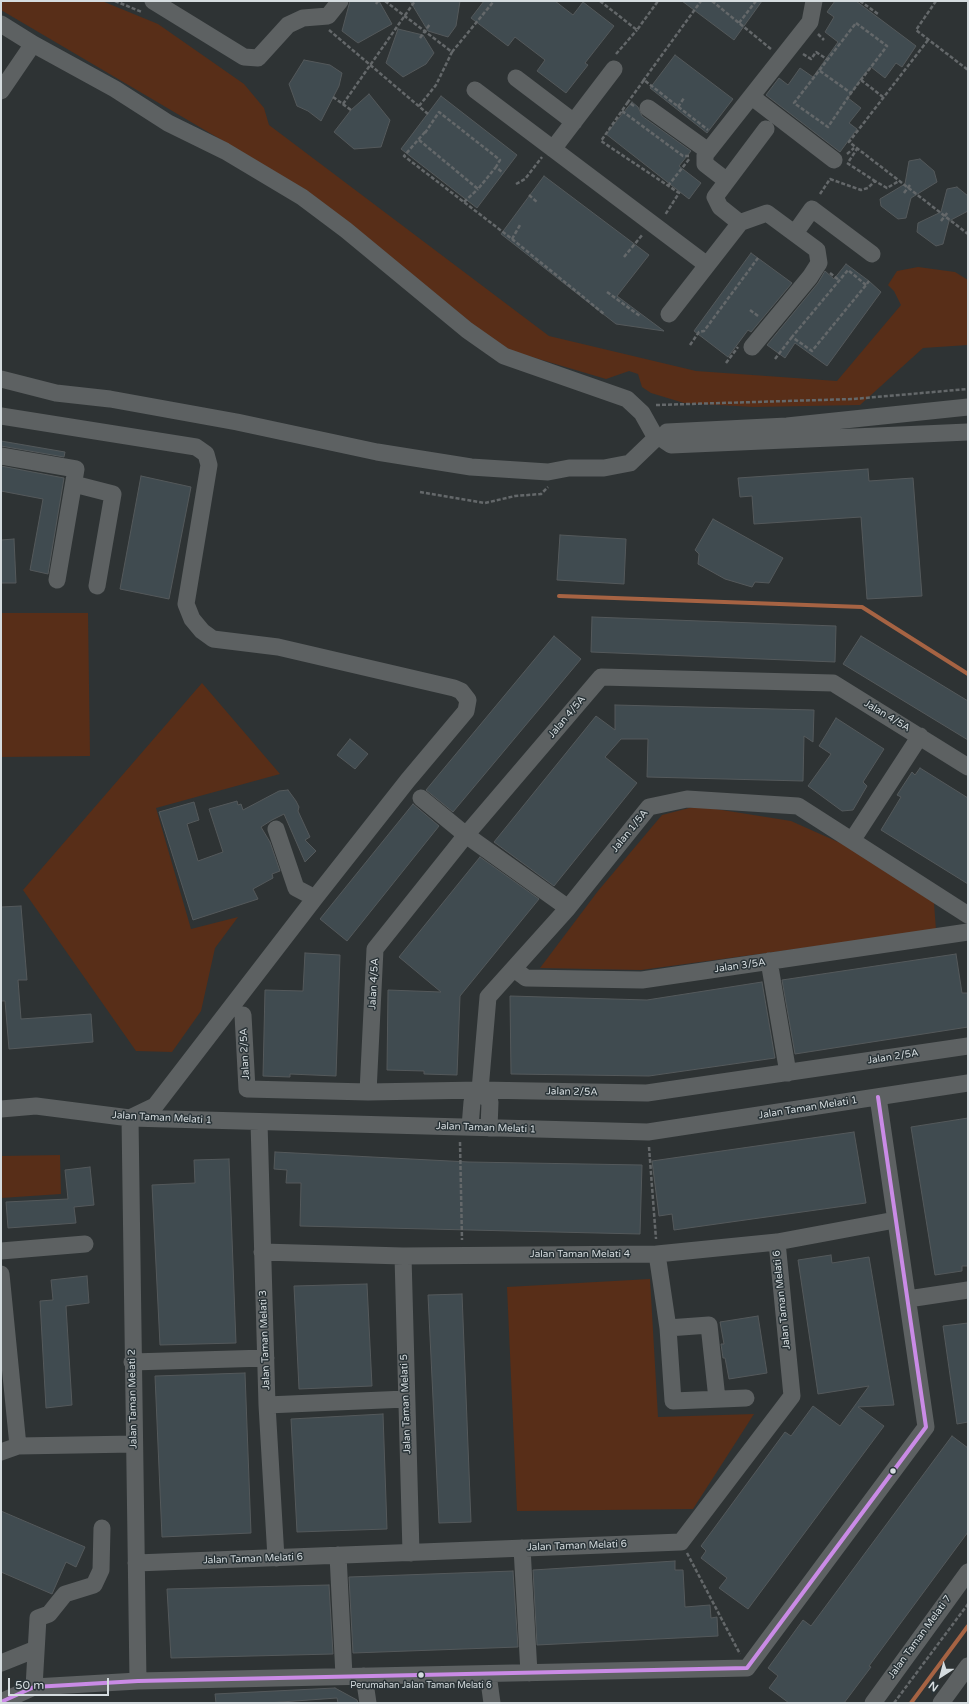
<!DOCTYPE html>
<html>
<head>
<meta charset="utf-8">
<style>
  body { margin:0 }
  #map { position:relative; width:969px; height:1704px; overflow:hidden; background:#2e3334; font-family:"Varela Round",sans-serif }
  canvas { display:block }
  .frame { position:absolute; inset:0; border:2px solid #d5dcdf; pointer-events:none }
  .north { position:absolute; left:921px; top:1656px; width:40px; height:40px; -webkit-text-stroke:3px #2a3438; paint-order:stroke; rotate:216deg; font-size:11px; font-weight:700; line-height:16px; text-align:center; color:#d5dcdf }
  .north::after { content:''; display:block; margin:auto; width:14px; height:18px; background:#d5dcdf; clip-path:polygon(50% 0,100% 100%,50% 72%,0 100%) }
  .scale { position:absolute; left:8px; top:1678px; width:101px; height:18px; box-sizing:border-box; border:2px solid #d5dcdf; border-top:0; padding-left:5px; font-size:12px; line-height:14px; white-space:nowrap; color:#d5dcdf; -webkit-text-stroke:3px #2a3438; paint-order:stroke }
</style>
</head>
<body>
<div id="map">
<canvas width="969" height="1704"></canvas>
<div class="frame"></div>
<div class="north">N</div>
<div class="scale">50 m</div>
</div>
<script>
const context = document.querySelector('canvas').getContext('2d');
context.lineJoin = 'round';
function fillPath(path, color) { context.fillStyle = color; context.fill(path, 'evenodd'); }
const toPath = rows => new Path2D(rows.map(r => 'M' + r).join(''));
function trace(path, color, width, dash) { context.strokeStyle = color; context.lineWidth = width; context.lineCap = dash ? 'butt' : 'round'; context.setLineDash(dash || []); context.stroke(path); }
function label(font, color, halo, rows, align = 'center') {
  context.font = font + ' "Varela Round",sans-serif'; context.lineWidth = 3; context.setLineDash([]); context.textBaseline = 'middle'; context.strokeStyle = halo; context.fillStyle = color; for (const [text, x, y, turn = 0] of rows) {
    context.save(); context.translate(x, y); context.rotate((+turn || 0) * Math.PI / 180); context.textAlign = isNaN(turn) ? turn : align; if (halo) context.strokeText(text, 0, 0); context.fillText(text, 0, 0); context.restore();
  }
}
fillPath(toPath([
  [1,1,102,1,158,24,244,84,264,108,269,125,549,336,696,371,837,381,901,305,894,291,888,285,897,271,918,267,955,272,968,280,968,345,923,348,860,405,754,407,684,403,651,393,642,387,638,374,629,371,606,379,505,349,225,142,1,10],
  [1,613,88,613,90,756,1,757],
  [202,683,280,774,156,808,191,929,238,917,215,948,201,1011,172,1052,136,1051,23,890],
  [697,806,791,821,856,850,934,903,936,930,641,970,540,968,598,891,662,815],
  [60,1155,61,1194,1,1198,1,1156],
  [650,1279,658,1417,754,1414,693,1509,517,1511,507,1287]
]), '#582e18');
trace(toPath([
  [559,596,862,607,968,674],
  [911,1703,968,1626]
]), '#a66343', 4);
const building = toPath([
  [350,1,379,1,392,24,358,43,342,31,350,1],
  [410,1,460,1,456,26,448,37,428,31,410,1],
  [484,1,555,1,573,15,583,2,614,26,585,63,588,65,566,93,537,71,545,60,515,37,508,46,471,18,484,1],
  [682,1,762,1,734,40,682,1],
  [835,1,856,1,916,46,902,67,896,63,885,78,871,67,862,77,848,98,861,108,849,123,857,129,840,152,766,95,779,78,788,85,800,68,813,77,838,42,825,32,834,17,827,12,835,1],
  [398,29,423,35,434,53,426,64,403,77,386,63,398,29],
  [675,55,733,99,707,133,650,88,675,55],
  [304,60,330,65,342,73,339,86,321,121,308,111,297,106,289,84,304,60],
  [369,94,390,120,381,147,354,149,334,132,351,110,369,94],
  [441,96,517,155,477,208,401,149,441,96],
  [632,102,638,107,642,116,691,151,679,166,701,183,689,199,606,134,632,102],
  [920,159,934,171,937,182,911,198,906,218,898,219,881,206,880,199,905,184,909,161,920,159],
  [544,176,649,255,617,296,664,331,616,324,501,234,544,176],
  [957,187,968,196,968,211,949,221,943,244,936,246,917,232,918,223,941,212,947,189,957,187],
  [751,253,792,283,751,332,748,330,728,357,694,331,751,253],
  [846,264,869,281,881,292,827,366,795,343,785,358,767,345,818,283,825,271,834,279,846,264],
  [1,441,65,452,64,457,1,446,1,441],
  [1,466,64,478,48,574,30,570,43,499,1,491,1,466],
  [868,469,869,481,913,478,922,596,867,599,861,517,754,524,752,496,740,497,738,478,868,469],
  [141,476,191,487,169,599,120,589,141,476],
  [713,519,783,558,769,583,755,582,752,587,725,579,698,564,699,554,695,550,713,519],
  [560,535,626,539,624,584,557,580,560,535],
  [14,539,16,583,1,583,1,540,14,539],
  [592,617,836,626,835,662,591,652,592,617],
  [554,636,581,659,453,812,426,790,554,636],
  [861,636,968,701,968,740,843,664,861,636],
  [615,705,814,710,813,742,804,736,803,781,647,777,648,739,621,739,605,757,637,783,554,886,494,842,596,716,615,730,615,705],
  [836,718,884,749,863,782,867,786,853,810,842,811,808,786,831,754,819,746,836,718],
  [350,739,368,754,355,769,337,755,350,739],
  [920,768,968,798,968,884,881,830,901,797,897,795,912,772,915,775,920,768],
  [288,790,296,801,299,807,298,811,310,837,305,840,316,851,305,862,284,814,272,820,261,827,270,842,280,871,272,874,273,878,253,889,258,899,193,920,159,812,194,802,199,820,187,824,198,861,223,852,209,809,237,801,238,805,241,804,243,810,279,791,288,790],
  [413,804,439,826,347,941,320,919,413,804],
  [480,857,539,899,460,996,457,1075,424,1074,424,1071,387,1070,388,990,441,992,399,957,480,857],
  [21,906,27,980,18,980,21,1019,91,1014,93,1042,9,1049,5,1001,1,1001,1,907,21,906],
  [305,953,340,955,336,1076,290,1074,290,1077,263,1076,265,990,303,991,305,953],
  [956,954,962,993,968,993,968,1027,795,1054,782,980,956,954],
  [762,982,775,1058,649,1076,511,1074,510,996,647,1000,762,982],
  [968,1118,968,1266,962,1266,962,1271,935,1275,911,1127,968,1118],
  [854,1132,866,1203,674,1230,672,1214,659,1216,652,1161,854,1132],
  [275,1152,469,1162,642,1165,640,1234,300,1226,301,1183,286,1183,287,1170,274,1169,275,1152],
  [229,1159,236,1343,160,1345,152,1185,195,1183,194,1160,229,1159],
  [90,1167,94,1205,74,1207,76,1223,8,1228,6,1202,68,1199,65,1170,90,1167],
  [831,1255,832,1263,869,1257,894,1405,858,1407,884,1426,748,1609,719,1588,727,1578,701,1558,706,1551,701,1546,785,1432,791,1436,813,1406,840,1426,869,1386,818,1394,798,1260,831,1255],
  [87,1276,89,1303,66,1306,72,1405,46,1408,40,1301,53,1300,51,1280,87,1276],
  [367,1284,372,1386,299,1389,294,1286,367,1284],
  [462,1294,471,1522,439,1523,428,1295,462,1294],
  [758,1316,767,1373,729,1379,725,1358,723,1358,721,1344,724,1344,720,1322,758,1316],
  [968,1323,968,1422,957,1424,943,1326,968,1323],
  [245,1373,251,1533,162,1537,155,1376,245,1373],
  [383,1414,387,1529,297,1532,291,1419,383,1414],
  [952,1436,968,1448,968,1532,869,1666,871,1667,844,1703,789,1703,769,1688,778,1676,768,1668,803,1620,811,1626,952,1436],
  [1,1511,85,1547,76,1567,66,1562,52,1594,1,1572,1,1511],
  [675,1561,675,1570,683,1570,685,1607,710,1605,711,1618,717,1617,718,1636,537,1645,533,1570,675,1561],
  [513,1571,518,1647,353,1653,349,1577,513,1571],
  [329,1585,333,1654,171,1658,167,1589,329,1585],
  [335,1688,357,1700,358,1703,338,1703,337,1698,267,1703,216,1703,215,1694,335,1688]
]);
fillPath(building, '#404b50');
trace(building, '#54595b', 1);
trace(toPath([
  [115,1,142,12],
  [385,1,452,52,494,1],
  [600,1,637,30,658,1],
  [712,1,771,49],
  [860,1,878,14],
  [936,1,916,30,968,70],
  [376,4,378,1],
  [739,23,756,1],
  [856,23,887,46,851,93,828,127,794,103,856,23],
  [329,30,428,114],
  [818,34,824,40],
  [420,38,430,24],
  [928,40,849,142,968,234],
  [616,54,637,30],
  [803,54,811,59,816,52,828,60],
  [820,71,851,93],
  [861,80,883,97],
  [643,81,701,1],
  [333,97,351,110],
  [628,102,601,141,679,193,665,215],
  [343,104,415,1],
  [419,106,436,85,452,52],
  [634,106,628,102,644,80,708,130],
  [678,107,684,98],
  [622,111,683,156,689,156],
  [425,132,404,156,512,239,604,314],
  [425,133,439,112,500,160,496,167,503,173],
  [419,140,478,189,496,167],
  [847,154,854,148],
  [849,161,857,149],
  [847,163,875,181],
  [516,184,525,179,542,157],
  [668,186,690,158],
  [904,193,910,185],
  [820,194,830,179,861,190,868,188,875,181,887,188,899,181],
  [529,195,537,202],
  [464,202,478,189],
  [941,221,948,212],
  [512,239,520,225],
  [624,257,643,234],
  [830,273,839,280],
  [866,285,848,270,792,337,812,351,866,285,869,281],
  [607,292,640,316],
  [750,310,758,316],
  [690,345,699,332,704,331,758,258],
  [775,359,792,337],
  [726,363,738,347],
  [656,405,853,399,968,389],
  [420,492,485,503,515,496,541,494,548,487],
  [460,1142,462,1240],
  [649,1147,656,1239],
  [687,1553,740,1654],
  [894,1703,968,1604]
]), '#64686a', 2.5, [4, 2]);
trace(toPath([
  [153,1,244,57,258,58,288,25,303,18,328,16,340,1],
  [1,24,33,44,115,89,168,123,225,151,302,197,346,230,467,330,504,356,627,399,642,413,656,438],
  [516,78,574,122],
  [475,90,707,265],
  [1,91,33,44],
  [752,97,834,160],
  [648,108,708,151],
  [553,149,614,69],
  [727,181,766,129],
  [739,223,767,213,817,250,819,263,810,277,752,347],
  [795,233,812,209,872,254],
  [669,314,740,223,720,207,715,197,727,181,705,164,705,155,810,22,814,1],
  [1,379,56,393,110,399,237,422,377,452,471,467,548,472,569,468,604,468,630,463,656,438,662,439,671,445,968,432],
  [1,416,196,447,206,454,209,465,186,604,192,619,202,631,213,639,278,647,454,688,461,691,468,700,466,711,408,780,315,898,155,1106,130,1118,138,1681],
  [662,439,667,432,787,426,968,407],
  [1,456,76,469,57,580],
  [74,484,113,494,97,586],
  [421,798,466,835,568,908],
  [276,829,296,888,315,898],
  [853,839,920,736],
  [769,961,788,1073],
  [514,969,526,978,642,980,968,932],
  [243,1015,247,1089,368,1092,480,1090,647,1093,968,1046],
  [480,1090,490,1102,489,1128],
  [368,1092,375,949,466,835,601,677,833,683,968,767],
  [1,1109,36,1106,130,1118,648,1132,968,1083],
  [259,1122,267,1405,276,1558],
  [470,1127,472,1102,480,1090,488,997,568,908,649,807,687,799,798,806,968,915],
  [1,1251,85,1244],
  [262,1252,403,1256,657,1254,777,1242,895,1220],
  [657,1254,668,1328,673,1401,746,1398],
  [403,1256,411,1553],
  [1,1274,18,1446],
  [908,1299,968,1290],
  [668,1328,709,1325,717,1399],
  [132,1362,266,1358],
  [267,1405,406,1399],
  [1,1452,18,1446,134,1444],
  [522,1548,529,1673],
  [338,1555,344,1676],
  [136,1563,681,1542,792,1396,777,1242],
  [1,1663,36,1649],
  [488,1674,492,1703],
  [364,1676,368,1703],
  [34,1687,38,1618,49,1614,65,1594,94,1585,101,1570,102,1528],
  [1,1702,34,1687,138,1681,747,1668,926,1427,878,1097],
  [873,1703,968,1572],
  [941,1703,968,1666]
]), '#5d6162', 17);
trace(toPath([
  [1,1702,34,1687,138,1681,747,1668,926,1427,878,1097]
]), '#ca8be6', 4);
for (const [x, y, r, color] of [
  [893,1471,3.5,"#d5dcdf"],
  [421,1675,3.5,"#d5dcdf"]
]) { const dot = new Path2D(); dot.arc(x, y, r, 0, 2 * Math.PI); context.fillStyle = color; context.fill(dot); trace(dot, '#2a3438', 1.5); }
label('9px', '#d5dcdf', '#2a3438', [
  ["Perumahan Jalan Taman Melati 6",421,1686]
]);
label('10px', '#d5dcdf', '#2a3438', [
  ["Jalan 4/5A",887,716,31],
  ["Jalan 4/5A",567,717,-50],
  ["Jalan 1/5A",630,831,-51],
  ["Jalan 3/5A",740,966,-8],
  ["Jalan 4/5A",374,984,-87],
  ["Jalan 2/5A",245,1054,-93],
  ["Jalan 2/5A",893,1057,-9],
  ["Jalan 2/5A",572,1092,1],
  ["Jalan Taman Melati 1",808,1108,-9],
  ["Jalan Taman Melati 1",162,1118,3],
  ["Jalan Taman Melati 1",486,1128,2],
  ["Jalan Taman Melati 4",580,1254],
  ["Jalan Taman Melati 6",782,1300,-96],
  ["Jalan Taman Melati 3",265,1340,-92],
  ["Jalan Taman Melati 2",133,1399,-91],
  ["Jalan Taman Melati 5",406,1404,-92],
  ["Jalan Taman Melati 6",577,1546,-2],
  ["Jalan Taman Melati 6",253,1559,-2],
  ["Jalan Taman Melati 7",920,1637,-54]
]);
</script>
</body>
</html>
